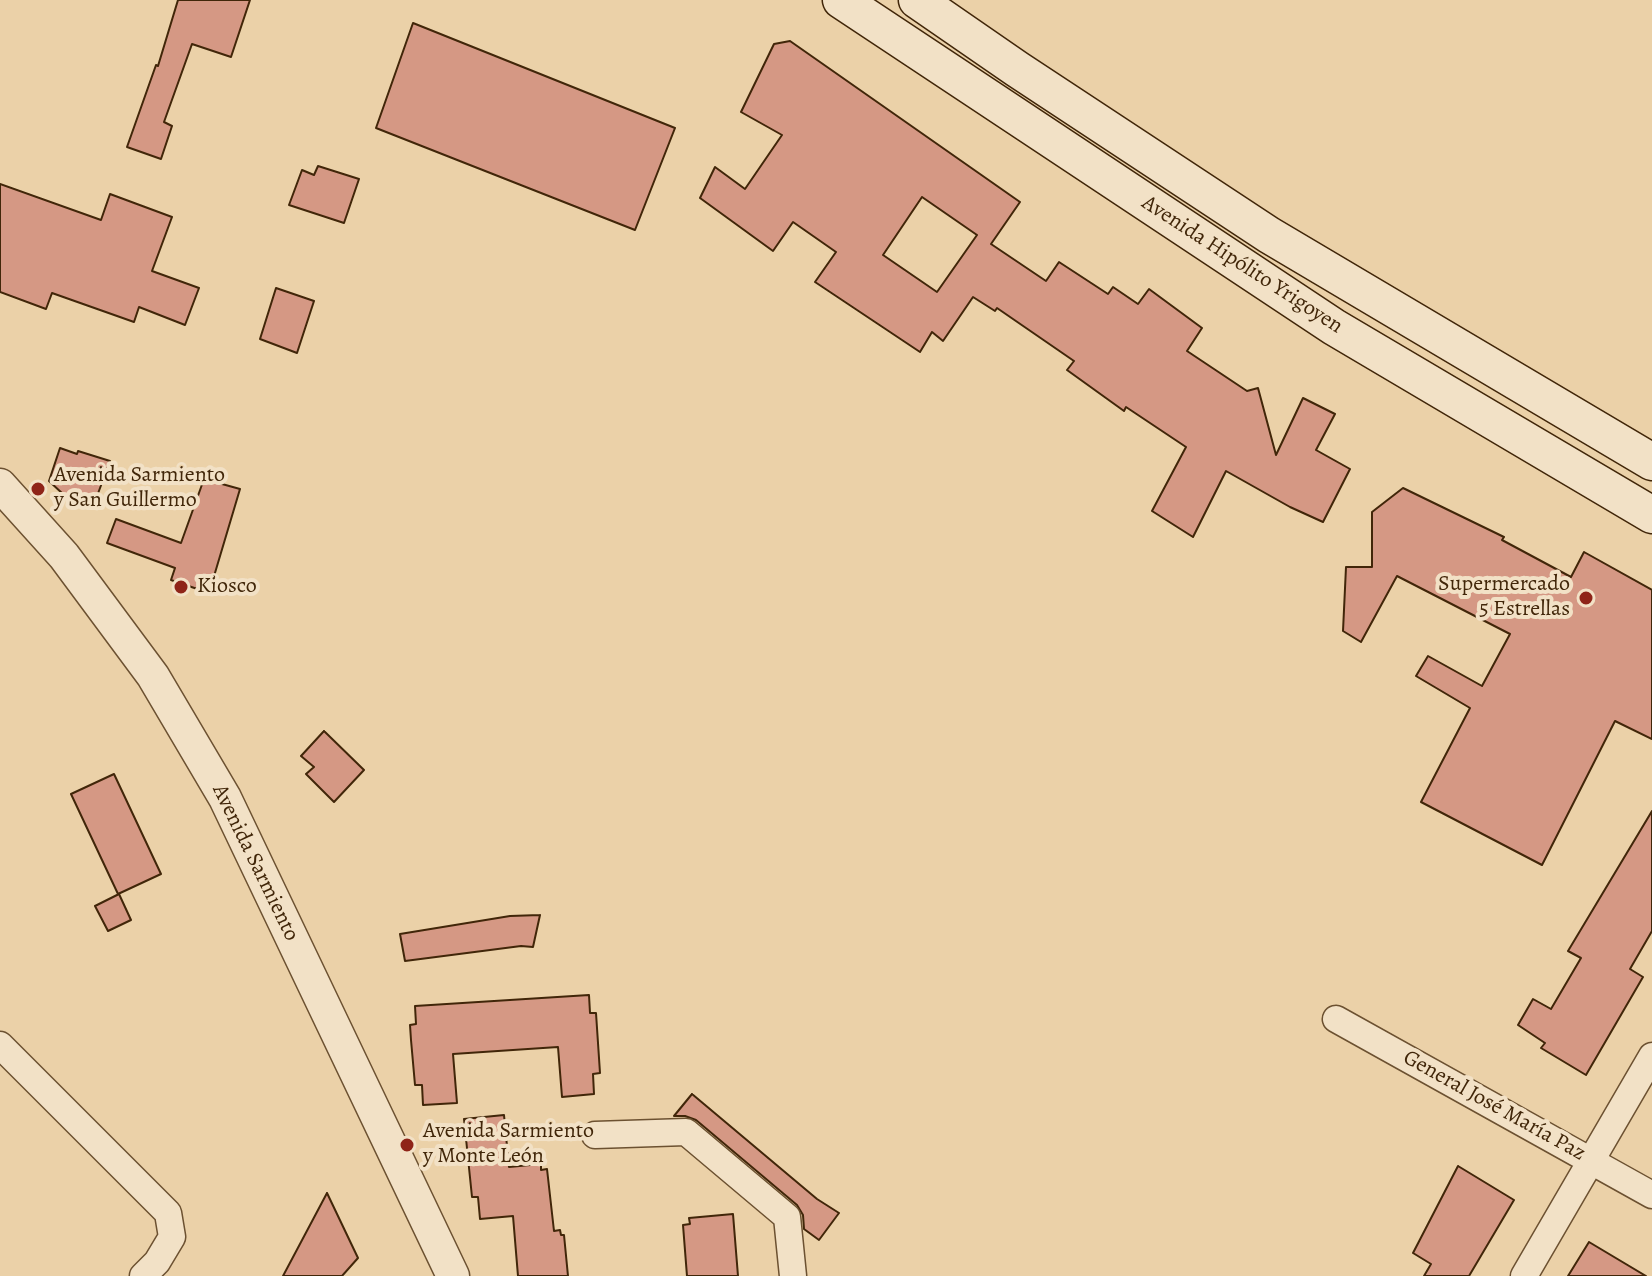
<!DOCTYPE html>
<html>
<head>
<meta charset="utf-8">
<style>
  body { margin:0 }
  canvas { display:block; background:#ebd1a8 }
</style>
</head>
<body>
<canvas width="1652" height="1276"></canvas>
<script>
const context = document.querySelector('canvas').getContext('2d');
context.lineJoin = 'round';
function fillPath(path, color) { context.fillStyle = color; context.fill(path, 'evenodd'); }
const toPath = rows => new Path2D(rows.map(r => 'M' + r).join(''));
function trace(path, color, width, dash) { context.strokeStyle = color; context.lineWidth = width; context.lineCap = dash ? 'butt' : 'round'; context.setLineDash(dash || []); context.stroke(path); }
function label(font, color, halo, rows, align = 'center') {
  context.font = font + ' Alegreya,serif'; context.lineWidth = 8; context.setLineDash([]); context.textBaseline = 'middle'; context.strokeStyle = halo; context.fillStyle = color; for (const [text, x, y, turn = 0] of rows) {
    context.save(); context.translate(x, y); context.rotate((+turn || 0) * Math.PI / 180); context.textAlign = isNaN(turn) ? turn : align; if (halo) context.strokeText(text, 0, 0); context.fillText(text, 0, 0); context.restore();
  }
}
const building = toPath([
  [178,0,250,0,231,57,192,44,164,122,172,126,161,159,127,147,156,65,158,66,178,0],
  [413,23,675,128,635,230,376,128,413,23],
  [790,41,1020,202,991,244,1046,281,1059,262,1108,294,1113,287,1138,304,1149,289,1202,328,1187,351,1247,391,1258,388,1276,455,1303,398,1335,414,1316,450,1350,469,1323,522,1290,507,1226,471,1193,537,1152,511,1186,447,1126,407,1124,411,1067,370,1074,361,997,308,995,311,973,297,943,341,932,332,920,352,815,282,836,252,793,222,773,251,700,198,715,167,745,189,782,135,741,112,774,44,790,41],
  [922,197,977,235,937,292,883,255,922,197],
  [318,166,359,179,344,223,289,205,302,170,314,175,318,166],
  [0,184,101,220,110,194,172,217,152,271,199,288,185,325,139,307,134,322,52,293,46,309,0,292,0,184],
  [276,288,314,301,297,353,260,339,276,288],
  [60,448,77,454,78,451,110,461,93,507,64,495,49,481,60,448],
  [204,479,240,489,209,593,171,580,175,568,107,543,116,519,181,543,204,479],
  [1403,488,1504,537,1502,540,1571,577,1584,552,1652,590,1652,739,1615,721,1542,865,1421,802,1470,708,1416,676,1428,656,1482,686,1510,634,1397,576,1361,642,1343,631,1346,567,1372,567,1372,512,1403,488],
  [324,731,364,770,334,802,306,774,314,767,301,756,324,731],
  [114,774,161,874,118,894,71,794,114,774],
  [1652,811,1652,931,1630,969,1643,977,1586,1075,1541,1048,1545,1043,1518,1025,1533,999,1551,1009,1581,958,1568,951,1652,811],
  [119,894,131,920,108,931,95,906,119,894],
  [540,915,533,947,521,946,405,961,400,934,510,916,540,915],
  [589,995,590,1013,596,1013,600,1073,593,1074,594,1094,562,1097,558,1047,453,1054,457,1103,423,1105,422,1085,415,1085,411,1040,410,1025,416,1024,415,1006,589,995],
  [692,1094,817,1199,839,1213,819,1240,804,1229,803,1215,797,1205,696,1120,685,1116,674,1116,692,1094],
  [504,1115,509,1167,541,1164,541,1170,547,1169,554,1231,560,1230,561,1235,564,1235,568,1276,518,1276,513,1216,480,1219,478,1197,472,1197,464,1119,504,1115],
  [1458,1166,1514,1200,1469,1276,1424,1276,1431,1264,1413,1253,1458,1166],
  [327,1193,358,1258,342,1276,283,1276,327,1193],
  [733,1214,738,1276,687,1276,683,1225,690,1224,689,1218,733,1214],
  [1589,1242,1646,1276,1568,1276,1589,1242]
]);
fillPath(building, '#d59884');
trace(building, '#412609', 2);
const minor = toPath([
  [1336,1019,1652,1195],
  [0,1045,168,1213,172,1237,157,1262,143,1276],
  [595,1135,686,1132,787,1217,793,1276],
  [1524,1276,1652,1056]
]);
const tertiary = toPath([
  [0,485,64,556,153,676,225,798,453,1276]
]);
const secondary = toPath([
  [841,0,1334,327,1652,515],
  [917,0,1017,69,1269,235,1652,462]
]);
trace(minor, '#6c5131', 29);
trace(tertiary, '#6c5131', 35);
trace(secondary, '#412609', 39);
trace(minor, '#f2e1c6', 26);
trace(tertiary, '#f2e1c6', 32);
trace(secondary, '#f2e1c6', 36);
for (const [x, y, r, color] of [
  [38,489,8,"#8f2418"],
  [181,587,8,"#8f2418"],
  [1586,598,8,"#8f2418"],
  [407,1145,8,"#8f2418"]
]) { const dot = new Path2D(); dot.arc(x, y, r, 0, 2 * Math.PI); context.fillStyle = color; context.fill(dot); trace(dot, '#f2e1c6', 3); }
label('22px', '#412609', '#f2e1c6', [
  ["Avenida Hipólito Yrigoyen",1242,265,33],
  ["Avenida Sarmiento",255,863,64],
  ["General José María Paz",1494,1106,29]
]);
label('22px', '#412609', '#f2e1c6', [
  ["Avenida Sarmiento",54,476],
  ["y San Guillermo",54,501],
  ["Supermercado",1570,585,"right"],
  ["5 Estrellas",1570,610,"right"],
  ["Kiosco",197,587],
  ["Avenida Sarmiento",423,1132],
  ["y Monte León",423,1157]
], 'left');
</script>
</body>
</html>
